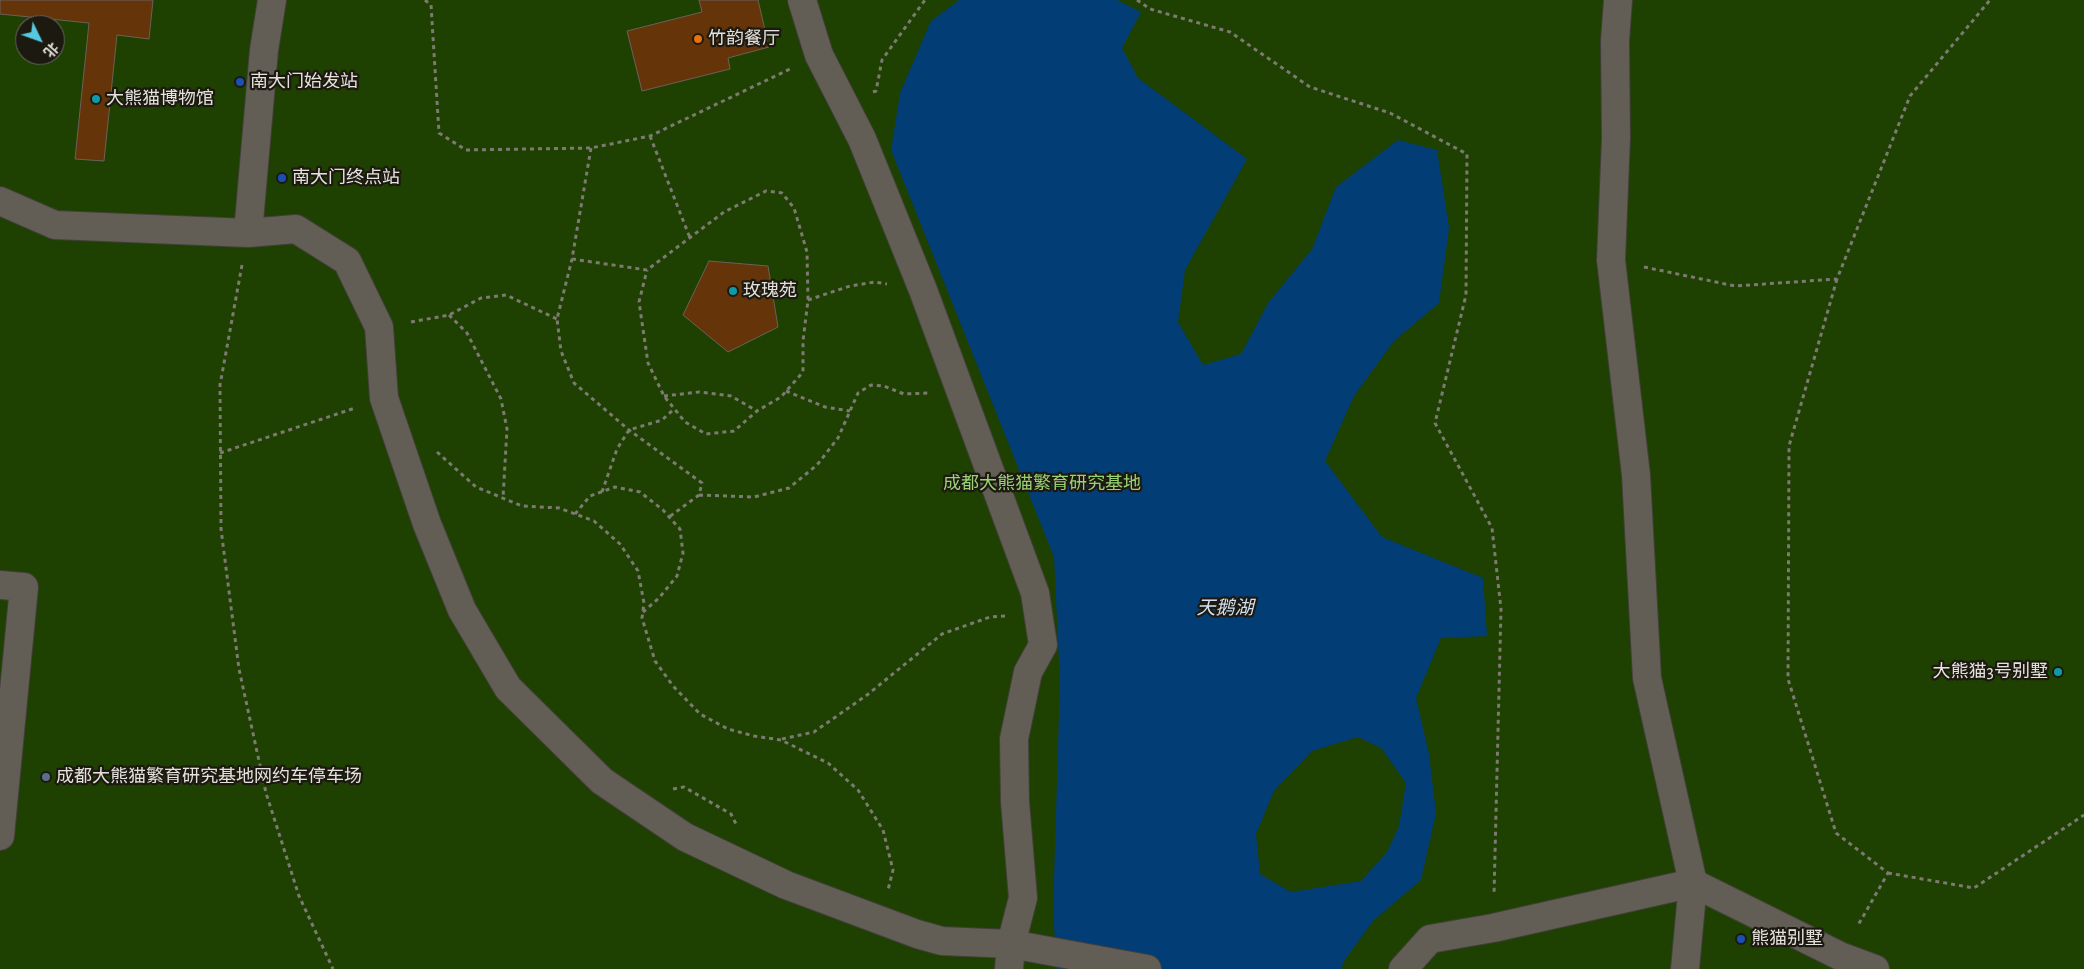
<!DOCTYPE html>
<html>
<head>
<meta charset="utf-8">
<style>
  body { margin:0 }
  #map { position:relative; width:2084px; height:969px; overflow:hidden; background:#26221a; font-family:"Alegreya Sans","Noto Sans SC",sans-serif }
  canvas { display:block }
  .north { position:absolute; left:15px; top:15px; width:50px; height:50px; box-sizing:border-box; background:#1c1911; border:1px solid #6c6963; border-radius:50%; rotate:132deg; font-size:14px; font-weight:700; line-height:20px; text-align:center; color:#e5e2dd }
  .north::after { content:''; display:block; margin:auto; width:18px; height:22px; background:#56c9e0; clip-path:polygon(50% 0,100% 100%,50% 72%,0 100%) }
</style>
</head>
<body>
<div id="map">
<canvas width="2084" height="969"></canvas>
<div class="north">北</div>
</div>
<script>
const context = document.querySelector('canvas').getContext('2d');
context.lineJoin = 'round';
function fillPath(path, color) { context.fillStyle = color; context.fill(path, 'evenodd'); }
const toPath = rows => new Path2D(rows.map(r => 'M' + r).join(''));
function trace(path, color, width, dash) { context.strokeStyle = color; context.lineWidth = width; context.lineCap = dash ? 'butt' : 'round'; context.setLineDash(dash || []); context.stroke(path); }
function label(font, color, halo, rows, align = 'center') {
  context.font = font + ' "Alegreya Sans","Noto Sans SC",sans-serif'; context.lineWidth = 4.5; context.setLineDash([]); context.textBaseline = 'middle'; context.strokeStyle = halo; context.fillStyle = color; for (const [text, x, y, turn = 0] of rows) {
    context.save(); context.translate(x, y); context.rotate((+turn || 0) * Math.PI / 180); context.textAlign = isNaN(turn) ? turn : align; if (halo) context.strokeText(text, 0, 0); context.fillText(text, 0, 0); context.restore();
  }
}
fillPath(toPath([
  [0,0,2084,0,2084,969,0,969],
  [25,25,55,25,55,55,25,55]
]), '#1e4000');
fillPath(toPath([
  [959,0,1117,0,1141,12,1122,48,1138,78,1247,159,1185,270,1178,322,1203,365,1241,354,1268,303,1312,249,1336,187,1398,140,1437,150,1449,228,1439,303,1394,341,1354,396,1325,461,1382,537,1483,578,1487,636,1441,638,1416,698,1429,754,1436,813,1421,880,1373,921,1344,961,1341,969,1057,969,1053,912,1060,682,1054,557,891,150,900,93,931,21],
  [1358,737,1381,748,1406,783,1399,826,1387,852,1361,881,1291,892,1260,874,1256,834,1274,791,1312,751]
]), '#023e75');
const building = toPath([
  [0,0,153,0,149,39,117,35,104,161,75,159,89,23,0,14,0,0],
  [699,0,758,0,769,47,728,58,730,69,642,91,627,31,702,12,699,0],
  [709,261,768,266,778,327,728,352,683,315,709,261]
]);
fillPath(building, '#653408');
trace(building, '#6a615b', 1);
const minor = toPath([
  [802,0,819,55,862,139,923,290,1035,593,1043,645,1028,672,1014,739,1015,802,1023,898,1011,944,1009,969],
  [1618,0,1615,41,1616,138,1611,260,1636,475,1647,678,1693,883,1685,969],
  [0,201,55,225,248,233,296,229,347,261,379,327,384,398,427,524,462,610,508,688,602,781,685,837,786,885,917,934,942,941,1011,944,1147,969],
  [248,233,264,50,272,0],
  [0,585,24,587,0,836],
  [1403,969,1430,939,1493,928,1693,883,1840,956,1875,969]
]);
trace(minor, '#423f39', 30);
trace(toPath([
  [425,0,431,5,439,133,466,150,591,148,650,136,790,69],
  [1137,0,1150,9,1230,32,1310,87,1390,113,1467,154,1466,295,1435,423,1492,528,1501,609,1494,895],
  [873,92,876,91,882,60,925,0],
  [650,136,690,238],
  [591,148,572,259,557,319,561,351,574,383,629,430,702,483,699,495,669,517],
  [572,259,647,270,724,212,766,191,782,193,794,208,807,252,808,300,803,341,803,372,781,397,757,411,734,431,706,434,685,422,664,396,648,363,639,302,647,270],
  [242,265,220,385,221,529,239,669,266,793,299,896,333,969],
  [1644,267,1735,286,1837,279,1910,96,1990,0],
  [1837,279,1789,446,1788,679,1836,833,1888,873,1857,927],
  [808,300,850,286,875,282,887,284],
  [449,315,467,333,501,399,507,429,503,498],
  [411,322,449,315,481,298,506,295,557,319],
  [786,391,825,407,850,411],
  [664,396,699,392,731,396,757,411],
  [437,452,476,487,522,506,559,508,594,521,620,544,638,571,644,603,642,618,655,661,673,686,700,714,728,729,754,736,781,740,828,763,858,790,883,830,893,870,888,890],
  [220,453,355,408],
  [602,492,617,449,629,430,662,420,674,409],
  [699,495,754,497,789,488,817,465,838,438,858,393,871,385,884,386,904,394,929,393],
  [575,514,590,496,615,487,640,492,663,510,680,529,683,553,677,576,659,598,642,613],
  [782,739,814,732,867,695,942,634,990,617,1006,616],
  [673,789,684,787,731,814,736,824],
  [1888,873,1974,888,2084,815]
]), '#7d7973', 3, [4, 4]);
trace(minor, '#625e55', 28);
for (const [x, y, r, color] of [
  [698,39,5,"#e8710a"],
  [240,82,5,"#1a4fb4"],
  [96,99,5,"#0f9aa8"],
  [282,178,5,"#1a4fb4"],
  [733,291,5,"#0f9aa8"],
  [2058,672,5,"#0f9aa8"],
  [46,777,5,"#5c6f8a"],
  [1741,939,5,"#1a4fb4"]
]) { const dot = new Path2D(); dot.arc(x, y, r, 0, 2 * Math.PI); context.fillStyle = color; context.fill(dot); trace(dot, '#1c1911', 2); }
label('18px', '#e5e2dd', '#1c1911', [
  ["竹韵餐厅",708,39],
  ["南大门始发站",250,82],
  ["大熊猫博物馆",106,99],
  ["南大门终点站",292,178],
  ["玫瑰苑",743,291],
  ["大熊猫3号别墅",2048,672,"right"],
  ["成都大熊猫繁育研究基地网约车停车场",56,777],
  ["熊猫别墅",1751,939]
], 'left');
label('18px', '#98d274', '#1c1911', [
  ["成都大熊猫繁育研究基地",1042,484]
]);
label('italic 19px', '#d1dff0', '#1c1911', [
  ["天鹅湖",1225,608]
]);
</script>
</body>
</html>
